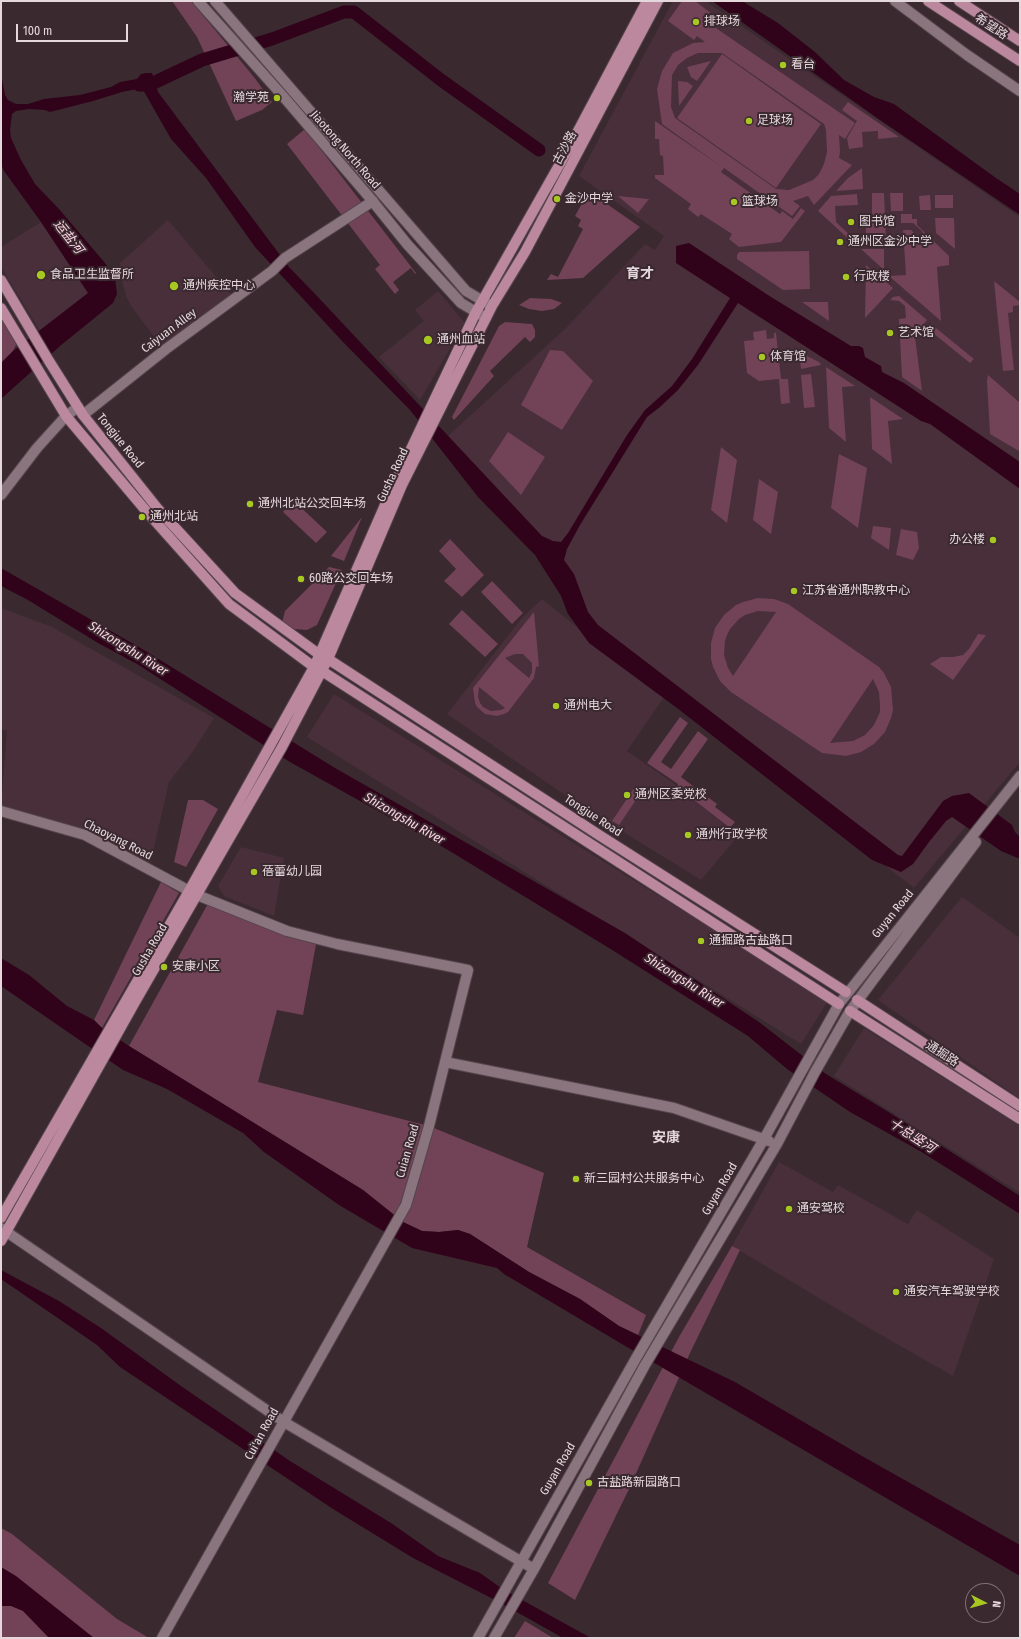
<!DOCTYPE html>
<html>
<head>
<meta charset="utf-8">
<style>
  body { margin:0 }
  #map { position:relative; width:1021px; height:1639px; overflow:hidden; background:#3b2930; font-family:"Fira Sans Condensed",sans-serif }
  canvas { display:block }
  .frame { position:absolute; inset:0; border:2px solid #e4d8dd; pointer-events:none }
  .north { position:absolute; left:965px; top:1583px; width:40px; height:40px; box-sizing:border-box; background:#3b2930; border:1px solid #7f6f75; border-radius:50%; rotate:96deg; font-size:11px; font-weight:700; line-height:16px; text-align:center; color:#e4d8dd }
  .north::after { content:''; display:block; margin:auto; width:14px; height:18px; background:#a6c821; clip-path:polygon(50% 0,100% 100%,50% 72%,0 100%) }
  .scale { position:absolute; left:16px; top:24px; width:112px; height:18px; box-sizing:border-box; border:2px solid #e4d8dd; border-top:0; padding-left:5px; font-size:12px; line-height:14px; white-space:nowrap; color:#e4d8dd; -webkit-text-stroke:3px #3b2930; paint-order:stroke }
</style>
</head>
<body>
<div id="map">
<canvas width="1021" height="1639"></canvas>
<div class="frame"></div>
<div class="north">N</div>
<div class="scale">100 m</div>
</div>
<script>
const context = document.querySelector('canvas').getContext('2d');
context.lineJoin = 'round';
function fillPath(path, color) { context.fillStyle = color; context.fill(path, 'evenodd'); }
const toPath = rows => new Path2D(rows.map(r => 'M' + r).join(''));
function trace(path, color, width, dash) { context.strokeStyle = color; context.lineWidth = width; context.lineCap = dash ? 'butt' : 'round'; context.setLineDash(dash || []); context.stroke(path); }
function label(font, color, halo, rows, align = 'center') {
  context.font = font + ' "Fira Sans Condensed","Noto Sans SC",sans-serif'; context.lineWidth = 4; context.setLineDash([]); context.textBaseline = 'middle'; context.strokeStyle = halo; context.fillStyle = color; for (const [text, x, y, turn = 0] of rows) {
    context.save(); context.translate(x, y); context.rotate((+turn || 0) * Math.PI / 180); context.textAlign = isNaN(turn) ? turn : align; if (halo) context.strokeText(text, 0, 0); context.fillText(text, 0, 0); context.restore();
  }
}
fillPath(toPath([
  [673,1,705,1,1020,217,1020,762,914,888,669,695,592,629,448,436,566,328,645,244,655,250,664,236,579,176],
  [168,220,234,298,164,350,131,306,126,296,119,270,120,263],
  [41,222,88,293,40,331,1,267,1,247],
  [438,291,465,323,420,400,379,357,424,321,415,310],
  [542,599,664,697,627,751,676,785,675,786,733,831,739,825,744,829,701,880,578,804,447,714,521,619],
  [1,608,52,627,214,718,194,750,169,782,149,869,85,835,1,807,7,731,1,729],
  [334,694,828,1001,801,1044,307,737],
  [241,847,284,858,274,916,224,896,218,886],
  [962,897,1020,938,1019,1098,878,1000],
  [864,1028,1020,1126,1020,1193,834,1076],
  [779,1162,833,1192,838,1185,908,1224,917,1210,994,1259,953,1376,874,1331,732,1246]
]), '#482f3a');
fillPath(toPath([
  [172,1,191,1,254,77,272,102,262,110,236,121,197,37],
  [682,1,695,1,712,14,707,22,855,123,845,139,839,135,840,152,839,158,852,165,814,205,808,196,793,201,800,206,792,216,724,168,721,172,780,214,782,211,793,219,801,208,805,211,781,242,739,247,729,239,732,234,701,214,698,217,688,209,691,204,655,178,655,175,664,175,663,156,660,155,659,139,655,139,655,121,722,167,662,124,657,89,662,71,673,53,693,43,705,42,697,36,694,40,668,21],
  [698,53,722,53,824,124,826,130,827,152,824,164,819,174,813,180,789,190,776,189,675,118,671,107,672,75,678,65,687,58],
  [722,54,821,124,776,188,677,118],
  [711,61,697,81,691,77,687,67],
  [678,81,687,82,693,86,679,106],
  [848,102,899,137,878,139,878,131,862,132,863,147,849,149,847,138,857,121,842,110],
  [305,129,416,273,415,274,411,268,393,282,399,290,395,294,375,269,380,265,287,144],
  [862,168,863,189,836,191,848,178],
  [872,193,884,193,885,216,874,217,872,213],
  [890,193,903,193,903,211,891,211],
  [857,194,858,205,835,206,836,222,856,241,852,242,818,211,831,196],
  [930,195,931,210,920,210,919,196],
  [935,195,953,195,953,208,935,208],
  [618,196,649,199,638,213],
  [589,197,597,197,640,227,583,278,547,280,551,274,558,277,583,229,578,226,581,220,575,216,585,198],
  [901,214,912,214,912,219,917,219,917,225,949,256,949,265,937,267,941,321,889,276,906,275,903,230,911,230,915,234,916,239,919,242,924,238,922,231,913,223,901,223],
  [935,218,954,218,955,249,936,233],
  [871,219,885,219,886,241,866,241,866,227,871,227],
  [861,249,884,249,884,270],
  [809,251,810,289,783,290,737,259,737,255,739,252],
  [866,265,893,288,865,318],
  [994,281,1020,302,1020,305,1013,306,1013,312,1008,313,1014,370,1003,371],
  [899,296,927,320,923,325,924,336,915,337,922,391,902,377,899,319,906,318,905,306,899,301,890,300,893,297],
  [530,298,551,299,562,303,554,309,542,311,529,309,519,305],
  [802,302,828,302,829,321],
  [1,308,19,339,13,351,1,363],
  [505,322,532,324,535,330,535,337,530,342,525,337,490,371,494,376,454,420,452,417,499,326],
  [931,324,974,359,970,363,928,329],
  [766,330,767,339,774,338,774,333,776,333,781,379,788,379,790,403,781,404,779,379,759,381,747,373,744,341,754,340,753,332],
  [550,350,563,351,593,381,562,430,521,405],
  [799,352,819,362,821,365,801,369],
  [826,367,855,386,842,387,846,442,829,428],
  [811,374,815,407,804,408,801,375],
  [988,375,1019,402,1020,449,1019,451,990,434,987,381],
  [870,397,903,419,888,421,892,464,872,449],
  [508,432,545,457,521,495,489,461],
  [721,447,737,460,727,523,711,510],
  [839,454,867,468,858,528,831,508],
  [759,479,778,492,771,534,753,520],
  [293,500,327,532,316,543,283,512],
  [362,517,344,561,331,556],
  [873,526,891,528,889,550,871,538],
  [901,529,917,532,919,548,913,560,896,555],
  [450,539,484,575,462,597,444,581,456,569,439,551],
  [329,567,342,570,317,625,307,630,294,629,282,623,285,611],
  [492,581,523,613,512,624,481,592],
  [758,598,774,599,788,604,879,667,884,673,891,687,893,710,891,718,885,732,874,744,861,752,846,756,822,753,731,692,720,681,713,667,711,659,711,643,715,628,724,615,736,605,743,602],
  [758,611,776,612,733,676,728,668,724,655,725,641,727,635,730,629,739,619,745,615],
  [873,679,879,692,880,705,880,712,874,725,865,735,853,741,830,743],
  [462,610,498,644,485,657,449,624],
  [534,612,539,666,536,667,534,678,508,712,504,714,497,716,485,714,477,707,475,703,473,688],
  [515,654,523,654,532,663,532,672,529,678,505,658],
  [479,687,505,708,501,710,491,711,483,707,480,703,478,697],
  [978,634,986,635,953,680,930,664,941,657,953,657,963,655,969,649],
  [680,717,688,723,661,762,671,769,698,731,708,739,681,777,717,804,715,807,735,822,730,828,677,787,678,784,647,763],
  [635,787,642,791,619,825,612,821],
  [188,800,203,800,218,809,186,867,174,862],
  [161,882,179,893,102,1028,94,1020],
  [210,900,317,939,303,1015,277,1010,258,1082,429,1126,544,1173,527,1247,646,1315,638,1335,619,1326,580,1299,529,1272,470,1234,458,1230,439,1232,422,1231,403,1222,363,1190,129,1046],
  [732,1246,740,1250,690,1353,629,1489,575,1600,548,1583,679,1337],
  [1,1528,12,1534,117,1619,149,1638,1,1638],
  [525,1621,553,1638,514,1638]
]), '#724257');
fillPath(toPath([
  [712,1,742,1,778,23,815,52,844,80,874,97,894,104,996,178,1020,194,1020,215,880,120],
  [146,73,152,73,158,92,289,267,317,296,542,536,553,541,561,542,568,533,627,435,645,410,672,386,692,359,730,298,676,263,676,246,689,243,771,297,851,346,859,346,863,348,865,357,881,366,882,372,904,383,1020,462,1020,489,930,424,921,421,738,303,698,365,678,390,660,407,647,417,580,525,567,549,564,560,574,574,588,612,598,625,898,855,902,856,943,801,952,796,969,793,1012,825,1015,832,1020,837,1020,859,1001,851,952,817,946,821,929,842,913,864,901,872,872,860,677,708,589,643,568,614,561,596,535,555,478,497,410,410,343,342,255,247,206,178,171,139,142,88,122,92,93,101,50,112,45,110,29,109,16,111,12,114,10,130,11,138,21,160,35,184,59,209,105,263,115,277,117,294,113,303,60,346,1,399,1,363,13,351,88,293,41,222,4,171,1,164,1,74,5,95,8,100,16,104,28,104,44,99,80,95,111,87,120,82,137,79,141,74],
  [1,568,144,650,335,768,625,933,759,1022,826,1074,890,1113,1020,1196,1020,1214,920,1151,850,1112,787,1069,748,1036,609,948,448,850,290,762,137,664,98,643,28,600,1,586],
  [1,958,29,975,67,1006,94,1020,102,1028,129,1046,363,1190,403,1222,422,1231,439,1232,458,1230,470,1234,529,1272,580,1299,619,1326,735,1382,862,1456,1020,1545,1020,1576,632,1350,504,1274,497,1268,412,1248,339,1205,264,1152,243,1133,167,1089,123,1070,1,986],
  [1,1270,59,1301,101,1328,181,1386,290,1461,391,1523,438,1556,480,1573,504,1590,591,1638,563,1638,497,1601,413,1558,333,1509,120,1367,97,1345,1,1279],
  [1,1567,16,1576,94,1638,49,1638,23,1611,11,1606,1,1606]
]), '#31031b');
trace(toPath([
  [139,85,149,85,202,60,272,39,344,12,354,12,441,80,539,150]
]), '#31031b', 13);
const minor = toPath([
  [198,1,282,95,370,198,407,244,461,303,486,318],
  [215,1,466,291,490,305],
  [895,1,967,55,1020,91],
  [83,415,166,349,272,271,285,258,373,201],
  [1,495,37,448,66,416,78,407],
  [1,811,85,835,197,895,287,931,337,944,468,970,467,975],
  [445,1062,674,1108,769,1141],
  [1,1228,284,1422,534,1569],
  [162,1638,406,1205,429,1126,468,970],
  [478,1638,635,1360,764,1139,839,1004,1020,776],
  [494,1638,534,1569,645,1365,777,1144,815,1072,850,1011,976,842]
]);
const major = toPath([
  [928,1,1020,61],
  [959,1,1020,41],
  [1,280,49,361,83,415,158,509,235,593,320,655],
  [1,308,66,416,147,512,229,604,314,667],
  [328,659,599,835,846,992],
  [322,671,839,1004],
  [857,1000,1020,1106],
  [850,1011,1020,1119],
  [1,1218,189,891,314,667,392,489,476,312,570,146,647,1],
  [1,1241,135,1002,282,747,328,659,402,485,492,306,525,252,658,1]
]);
trace(minor, '#54454b', 12);
trace(major, '#54454b', 12);
trace(minor, '#8a747d', 10);
trace(major, '#bc889e', 10);
for (const [x, y, r, color] of [
  [696,22,4,"#a6c821"],
  [783,65,4,"#a6c821"],
  [277,98,4,"#a6c821"],
  [749,121,4,"#a6c821"],
  [557,199,4,"#a6c821"],
  [734,202,4,"#a6c821"],
  [851,222,4,"#a6c821"],
  [840,242,4,"#a6c821"],
  [41,275,5,"#a6c821"],
  [846,277,4,"#a6c821"],
  [174,286,5,"#a6c821"],
  [890,333,4,"#a6c821"],
  [428,340,5,"#a6c821"],
  [762,357,4,"#a6c821"],
  [250,504,4,"#a6c821"],
  [142,517,4,"#a6c821"],
  [993,540,4,"#a6c821"],
  [301,579,4,"#a6c821"],
  [794,591,4,"#a6c821"],
  [556,706,4,"#a6c821"],
  [627,795,4,"#a6c821"],
  [688,835,4,"#a6c821"],
  [254,872,4,"#a6c821"],
  [701,941,4,"#a6c821"],
  [164,967,4,"#a6c821"],
  [576,1179,4,"#a6c821"],
  [789,1209,4,"#a6c821"],
  [896,1292,4,"#a6c821"],
  [589,1483,4,"#a6c821"]
]) { const dot = new Path2D(); dot.arc(x, y, r, 0, 2 * Math.PI); context.fillStyle = color; context.fill(dot); trace(dot, '#3b2930', 1.5); }
label('12px', '#e4d8dd', '#3b2930', [
  ["排球场",704,22],
  ["看台",791,65],
  ["瀚学苑",269,98,"right"],
  ["足球场",757,121],
  ["金沙中学",565,199],
  ["篮球场",742,202],
  ["图书馆",859,222],
  ["通州区金沙中学",848,242],
  ["食品卫生监督所",50,275],
  ["行政楼",854,277],
  ["通州疾控中心",183,286],
  ["艺术馆",898,333],
  ["通州血站",437,340],
  ["体育馆",770,357],
  ["通州北站公交回车场",258,504],
  ["通州北站",150,517],
  ["办公楼",985,540,"right"],
  ["60路公交回车场",309,579],
  ["江苏省通州职教中心",802,591],
  ["通州电大",564,706],
  ["通州区委党校",635,795],
  ["通州行政学校",696,835],
  ["蓓蕾幼儿园",262,872],
  ["通掘路古盐路口",709,941],
  ["安康小区",172,967],
  ["新三园村公共服务中心",584,1179],
  ["通安驾校",797,1209],
  ["通安汽车驾驶学校",904,1292],
  ["古盐路新园路口",597,1483]
], 'left');
label('12px', '#e4d8dd', '#3b2930', [
  ["希望路",991,27,33],
  ["古沙路",565,148,-62],
  ["Jiaotong North Road",345,150,49],
  ["Caiyuan Alley",169,331,-37],
  ["Tongjue Road",120,441,51],
  ["Gusha Road",393,475,-65],
  ["Tongjue Road",593,816,33],
  ["Chaoyang Road",118,840,27],
  ["Guyan Road",893,914,-51],
  ["Gusha Road",150,950,-60],
  ["通掘路",942,1054,33],
  ["Cuian Road",408,1151,-74],
  ["Guyan Road",720,1189,-60],
  ["Cui'an Road",262,1434,-61],
  ["Guyan Road",558,1469,-60]
]);
label('italic 13px', '#fcd3e3', '#3b2930', [
  ["运盐河",68,237,52],
  ["Shizongshu River",128,649,32],
  ["Shizongshu River",404,819,30],
  ["Shizongshu River",684,981,32],
  ["十总竖河",912,1136,33]
]);
label('bold 14px', '#e4d8dd', '#3b2930', [
  ["育才",640,274],
  ["安康",666,1138]
]);
</script>
</body>
</html>
